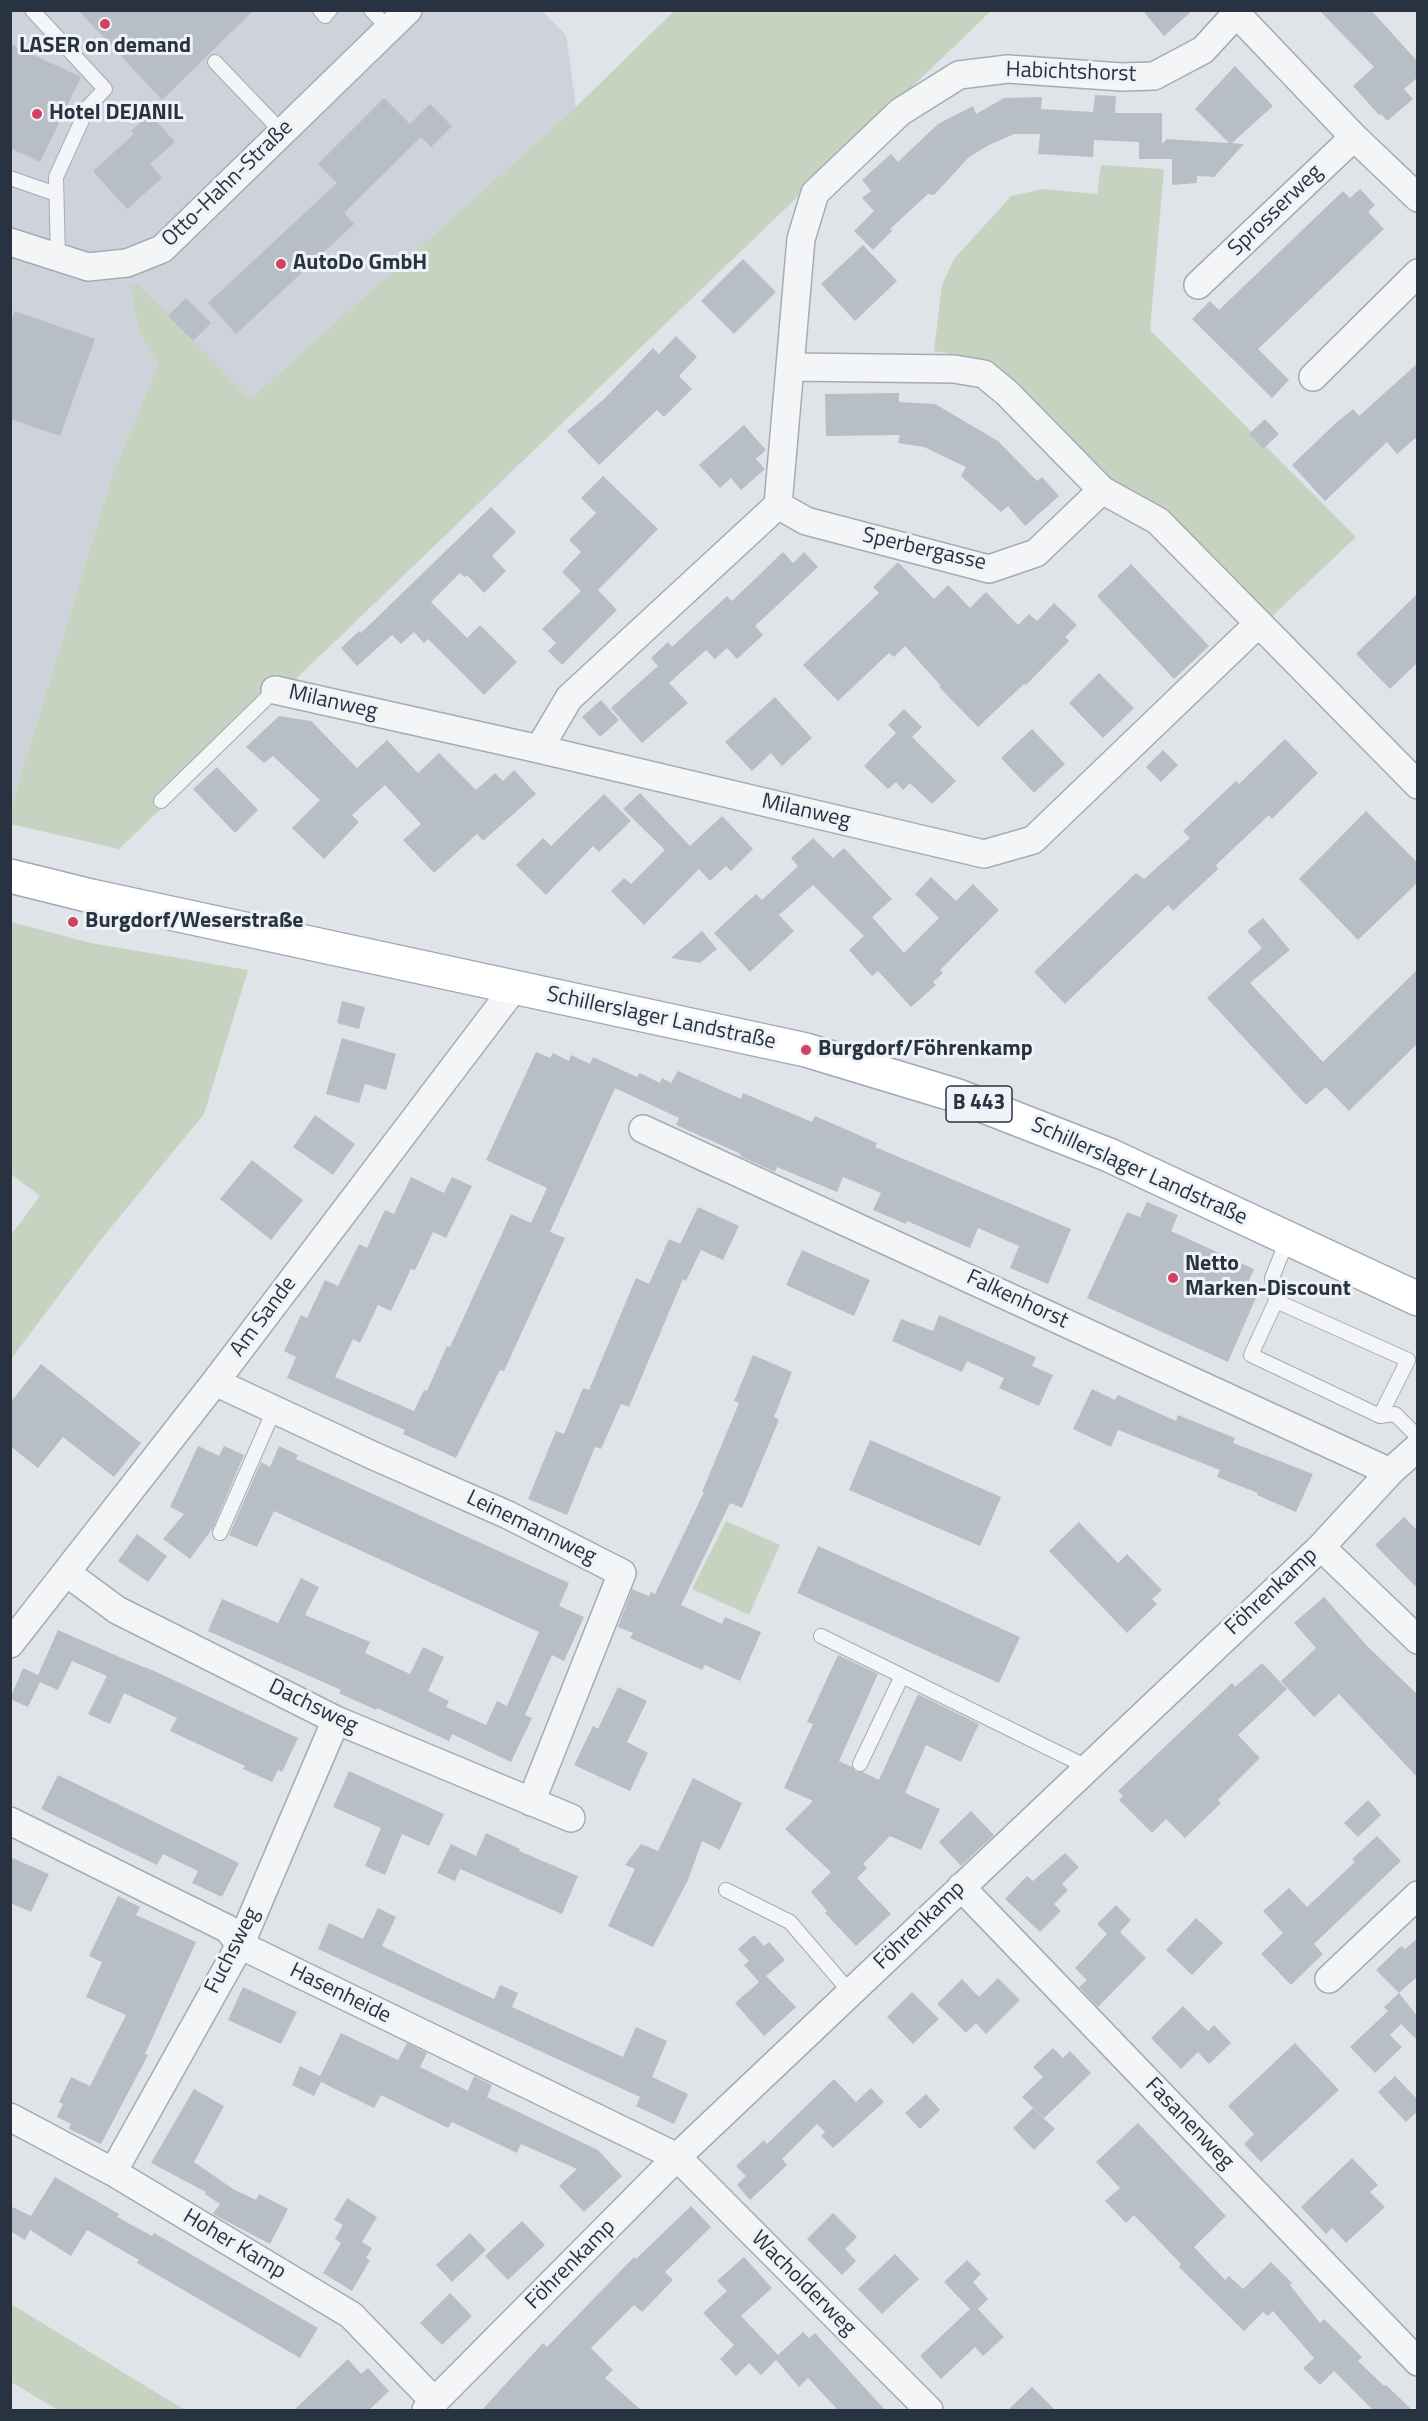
<!DOCTYPE html>
<html>
<head>
<meta charset="utf-8">
<style>
  body { margin:0 }
  #map { position:relative; width:1428px; height:2421px; overflow:hidden; background:#e0e4e9; font-family:"Titillium Web",sans-serif }
  canvas { display:block }
  .frame { position:absolute; inset:0; border:12px solid #283341; pointer-events:none }
</style>
</head>
<body>
<div id="map">
<canvas width="1428" height="2421"></canvas>
<div class="frame"></div>
</div>
<script>
const context = document.querySelector('canvas').getContext('2d');
context.lineJoin = 'round';
function fillPath(path, color) { context.fillStyle = color; context.fill(path, 'evenodd'); }
const toPath = rows => new Path2D(rows.map(r => 'M' + r).join(''));
function trace(path, color, width, dash) { context.strokeStyle = color; context.lineWidth = width; context.lineCap = dash ? 'butt' : 'round'; context.setLineDash(dash || []); context.stroke(path); }
function label(font, color, halo, rows, align = 'center') {
  context.font = font + ' "Titillium Web",sans-serif'; context.lineWidth = 6; context.setLineDash([]); context.textBaseline = 'middle'; context.strokeStyle = halo; context.fillStyle = color; for (const [text, x, y, turn = 0] of rows) {
    context.save(); context.translate(x, y); context.rotate((+turn || 0) * Math.PI / 180); context.textAlign = isNaN(turn) ? turn : align; if (halo) context.strokeText(text, 0, 0); context.fillText(text, 0, 0); context.restore();
  }
}
fillPath(toPath([
  [11,11,542,11,566,35,576,107,249,400,139,285,130,285,139,332,158,365,113,473,11,808]
]), '#ced3db');
fillPath(toPath([
  [674,11,991,11,119,849,11,824,11,808,113,473,158,365,139,332,130,285,139,285,250,399,576,107],
  [1101,165,1164,169,1150,330,1356,537,1269,619,1135,503,983,360,934,351,942,285,954,259,1011,196,1043,189,1097,194],
  [11,922,91,943,248,970,204,1114,99,1242,11,1359,11,1235,40,1196,11,1174],
  [726,1521,780,1545,749,1615,692,1589],
  [10,2304,11,2304,185,2410,58,2410,11,2382]
]), '#c7d3c1');
fillPath(toPath([
  [78,10,254,10,162,100],
  [1142,10,1193,10,1164,36],
  [1319,10,1371,10,1418,62,1418,77,1404,89,1413,99,1387,121,1381,114,1379,115,1353,86,1374,67],
  [10,44,81,77,40,162,10,148],
  [1235,66,1273,106,1232,143,1244,144,1214,177,1197,176,1197,183,1172,185,1172,159,1139,159,1139,142,1094,140,1093,157,1038,154,1040,134,1014,134,989,145,969,157,934,195,928,194,890,229,892,231,873,250,854,231,874,211,862,198,871,191,862,180,891,154,898,162,938,124,973,106,976,114,1004,98,1042,97,1041,109,1093,112,1095,95,1116,96,1115,113,1162,113,1162,144,1167,139,1229,143,1195,109],
  [384,98,410,124,430,104,452,126,431,147,421,137,344,213,354,224,236,334,208,303,337,183,318,164],
  [150,114,175,142,150,164,162,178,127,209,93,171,134,134,131,131],
  [1360,189,1375,205,1368,212,1384,229,1258,349,1289,380,1272,398,1192,319,1210,301,1219,310,1343,191,1350,198],
  [863,245,897,281,855,321,821,284],
  [743,259,776,292,734,334,701,301],
  [186,298,211,323,193,341,168,316],
  [15,311,95,339,60,436,10,419,10,323],
  [676,336,697,357,679,376,692,389,664,417,657,410,599,465,567,431,604,399,653,348,659,354],
  [1418,363,1418,436,1397,454,1387,442,1325,501,1292,465,1337,422,1353,409,1359,416],
  [899,393,899,402,935,404,998,441,1037,481,1042,477,1059,496,1025,526,1008,506,1001,512,961,476,966,467,924,447,898,443,900,435,826,436,825,394],
  [1265,419,1279,434,1263,449,1249,434],
  [744,425,766,450,756,459,765,469,741,490,731,478,720,488,699,465],
  [603,476,658,529,598,590,617,610,562,665,548,651,556,643,542,629,581,591,562,572,581,552,569,540,596,513,581,498],
  [491,507,516,532,492,556,506,571,484,593,467,575,465,577,460,573,431,602,467,638,480,625,517,662,484,695,428,639,424,643,414,632,401,644,392,635,357,666,341,648,359,631,361,633],
  [783,552,793,563,804,552,818,567,755,626,763,635,737,659,727,648,715,659,706,650,669,683,688,703,642,743,611,708,658,666,651,658,668,642,672,647,727,596,732,601],
  [898,562,934,599,948,585,970,608,986,592,1018,625,1029,614,1037,621,1054,603,1077,625,1065,637,1069,641,1026,685,1024,684,978,727,939,687,941,686,905,646,894,657,889,653,838,701,803,665,879,593,873,587],
  [1131,564,1209,646,1174,679,1097,596],
  [1418,593,1418,662,1390,689,1356,654],
  [1099,673,1134,708,1103,738,1069,703],
  [775,697,812,738,782,766,771,753,752,771,725,742],
  [601,700,619,720,600,737,582,717],
  [904,709,922,727,912,737,956,781,932,804,910,783,903,790,896,782,888,789,864,766,896,733,888,725],
  [279,716,311,721,357,768,387,740,418,773,439,753,476,790,495,773,503,781,514,770,536,794,483,841,477,834,434,873,403,840,421,824,385,785,352,815,359,822,324,859,292,828,320,800,273,756,264,763,246,747],
  [1032,729,1065,764,1034,793,1001,758],
  [1285,739,1318,773,1272,819,1269,815,1216,865,1218,869,1173,911,1168,905,1065,1004,1034,972,1136,873,1144,879,1190,838,1183,831,1236,781,1239,784],
  [1163,750,1178,765,1161,782,1146,767],
  [217,767,258,810,235,833,193,789],
  [640,793,690,846,722,816,753,849,731,871,726,866,710,881,699,869,644,925,611,891,624,878,631,884,665,850,623,809],
  [604,794,631,821,599,852,593,846,546,895,516,865,543,838,551,846],
  [1366,811,1418,863,1418,882,1358,940,1299,879],
  [813,838,833,858,844,848,892,899,872,917,904,953,939,918,915,894,931,877,956,901,973,884,999,910,940,970,943,973,933,982,936,985,911,1007,878,971,872,976,849,950,864,936,813,885,779,915,794,931,750,972,714,933,756,894,762,900,798,866,791,858],
  [1263,918,1290,950,1250,983,1323,1062,1418,969,1418,1043,1349,1111,1326,1087,1306,1105,1207,998,1262,948,1247,931],
  [702,931,717,949,700,963,671,958],
  [342,1001,365,1007,359,1029,337,1023],
  [342,1038,396,1054,386,1090,365,1084,359,1103,326,1094],
  [536,1052,550,1058,553,1053,569,1061,571,1055,590,1064,593,1057,637,1077,640,1073,660,1083,662,1078,671,1083,678,1071,741,1099,743,1093,812,1122,815,1116,877,1143,875,1147,1071,1229,1048,1284,1010,1268,1019,1246,978,1228,970,1248,907,1221,906,1224,873,1210,881,1193,843,1177,837,1192,777,1167,775,1172,740,1156,741,1154,676,1125,679,1118,615,1088,550,1232,565,1238,504,1371,500,1370,456,1458,403,1434,405,1430,287,1378,296,1357,284,1351,301,1315,307,1318,325,1280,338,1286,359,1244,367,1248,385,1210,394,1214,411,1177,444,1193,452,1177,472,1186,446,1238,433,1232,415,1270,411,1269,391,1311,378,1305,360,1343,353,1339,335,1377,414,1411,424,1390,427,1391,447,1346,450,1347,511,1214,531,1223,547,1188,486,1160],
  [315,1115,355,1144,333,1175,293,1147],
  [252,1160,303,1200,271,1240,220,1199],
  [1147,1202,1178,1215,1171,1231,1254,1269,1246,1287,1258,1293,1228,1362,1087,1298,1127,1212,1140,1217],
  [698,1207,739,1226,723,1260,701,1250,686,1281,683,1279,629,1407,621,1404,601,1449,595,1447,567,1515,528,1499,556,1431,564,1434,583,1388,589,1390,636,1278,649,1284,669,1239,680,1244],
  [802,1250,870,1280,854,1316,786,1285],
  [939,1315,1036,1357,1032,1366,1053,1375,1039,1406,999,1388,1004,1378,967,1361,962,1372,892,1341,901,1319,933,1331],
  [753,1355,792,1372,774,1417,779,1420,742,1508,730,1503,681,1605,722,1624,725,1617,761,1632,740,1681,705,1665,702,1670,630,1638,633,1633,618,1627,632,1589,649,1596,651,1592,655,1594,704,1492,702,1492,739,1403,734,1401],
  [41,1364,141,1443,114,1477,63,1437,38,1468,10,1446,10,1403],
  [1092,1389,1115,1400,1118,1395,1176,1421,1178,1415,1235,1438,1233,1443,1313,1474,1296,1512,1257,1495,1258,1493,1217,1477,1220,1470,1118,1430,1111,1447,1073,1429],
  [870,1440,1001,1497,980,1546,849,1490],
  [198,1446,219,1456,224,1446,244,1455,213,1528,190,1559,163,1539,184,1514,170,1507],
  [279,1446,298,1455,296,1459,569,1583,559,1606,584,1617,564,1661,552,1655,525,1715,532,1718,511,1762,452,1734,449,1741,377,1708,376,1710,339,1693,341,1690,208,1631,222,1599,278,1623,301,1578,319,1587,305,1615,370,1642,365,1653,410,1674,423,1647,444,1657,428,1691,449,1701,446,1707,486,1725,497,1701,507,1706,539,1632,274,1511,257,1547,229,1535,261,1462,270,1467],
  [1404,1517,1418,1531,1418,1589,1375,1545],
  [1079,1522,1118,1563,1127,1554,1162,1590,1152,1599,1157,1604,1127,1633,1049,1551],
  [137,1534,167,1556,148,1582,118,1561],
  [818,1546,1020,1637,999,1683,797,1593],
  [1324,1597,1367,1646,1418,1695,1418,1778,1339,1694,1314,1717,1281,1681,1316,1648,1294,1623],
  [58,1630,131,1662,152,1670,298,1738,282,1772,278,1770,272,1782,243,1769,245,1766,170,1731,177,1718,124,1693,110,1724,88,1714,107,1676,72,1661,58,1690,40,1682,28,1707,10,1699,23,1668,38,1675],
  [838,1655,878,1674,839,1761,852,1767,856,1772,863,1772,879,1780,918,1694,979,1724,961,1762,926,1745,905,1793,940,1809,921,1850,890,1836,863,1864,867,1868,857,1878,891,1914,856,1946,825,1913,827,1911,811,1892,831,1872,785,1829,813,1801,784,1788,813,1724,807,1722],
  [1262,1663,1287,1689,1238,1735,1260,1758,1218,1800,1221,1803,1185,1838,1166,1819,1152,1833,1119,1800,1123,1796,1118,1791,1232,1683,1235,1687],
  [618,1687,647,1701,627,1742,648,1753,630,1791,574,1765,593,1726,598,1729],
  [349,1771,444,1814,429,1846,402,1834,385,1875,365,1866,381,1828,333,1807],
  [58,1775,239,1863,222,1897,192,1883,198,1871,163,1854,157,1865,41,1809],
  [693,1778,742,1803,720,1850,702,1841,688,1880,653,1947,608,1926,635,1869,625,1865,641,1844,658,1851],
  [1368,1800,1381,1815,1358,1837,1344,1823],
  [971,1811,994,1835,961,1866,939,1842],
  [486,1833,520,1849,519,1851,578,1876,562,1914,460,1869,455,1881,437,1873,451,1844,476,1856],
  [1377,1836,1401,1861,1314,1944,1323,1954,1291,1985,1261,1954,1283,1933,1263,1911,1289,1888,1307,1907,1355,1862,1352,1859],
  [1065,1853,1079,1867,1062,1884,1068,1890,1054,1904,1061,1911,1040,1932,1005,1899,1027,1876,1033,1881],
  [10,1857,49,1874,31,1912,10,1903],
  [118,1896,140,1907,136,1915,196,1942,145,2054,148,2055,101,2144,69,2129,71,2124,57,2117,63,2104,59,2102,71,2077,90,2086,126,2015,86,1997,102,1962,89,1956],
  [1116,1905,1131,1920,1120,1932,1146,1958,1098,2007,1079,1987,1087,1980,1075,1968,1107,1934,1097,1924],
  [378,1908,396,1917,382,1946,444,1976,494,1999,500,1985,518,1993,512,2007,623,2057,636,2027,667,2041,652,2077,688,2094,674,2124,636,2106,640,2097,318,1949,329,1923,363,1939],
  [1196,1918,1223,1943,1192,1975,1166,1950],
  [754,1935,764,1946,769,1942,785,1960,759,1982,744,1965,749,1961,738,1949],
  [1418,1938,1418,1976,1399,1993,1376,1970,1401,1946,1405,1949],
  [766,1976,796,2007,764,2036,735,2003],
  [998,1978,1020,2000,986,2034,976,2023,966,2033,937,2004,962,1979,979,1997],
  [243,1987,297,2012,281,2044,228,2020],
  [912,1992,939,2019,913,2044,887,2017],
  [1399,1993,1418,2017,1418,2041,1401,2024,1390,2035,1402,2047,1375,2073,1350,2047,1388,2011,1384,2007],
  [1183,2006,1208,2031,1214,2025,1231,2043,1209,2064,1198,2052,1181,2069,1151,2038],
  [341,2033,398,2060,407,2043,427,2053,420,2067,468,2091,474,2076,492,2085,487,2097,598,2150,622,2176,584,2212,559,2186,577,2169,521,2144,517,2153,452,2122,448,2128,381,2095,374,2108,321,2082,314,2096,292,2085,300,2066,320,2076],
  [1295,2043,1339,2090,1261,2162,1244,2144,1254,2134,1228,2106],
  [1053,2048,1063,2058,1070,2051,1091,2073,1044,2118,1022,2097,1043,2077,1033,2067],
  [1395,2076,1418,2100,1418,2111,1406,2122,1378,2092],
  [834,2079,856,2102,871,2088,884,2102,833,2148,821,2136,827,2130,825,2132,817,2124,782,2159,787,2165,750,2200,737,2185,746,2176,736,2166,764,2140,767,2144],
  [194,2089,224,2106,194,2162,233,2189,256,2200,259,2194,288,2209,270,2244,213,2214,220,2204,205,2194,206,2192,151,2163],
  [926,2094,940,2110,920,2129,905,2113],
  [1033,2108,1055,2129,1034,2150,1013,2128],
  [1138,2123,1226,2216,1194,2247,1225,2280,1229,2276,1243,2289,1271,2262,1292,2283,1290,2285,1320,2323,1324,2319,1362,2357,1358,2361,1384,2386,1386,2385,1412,2410,1373,2410,1334,2371,1320,2385,1303,2368,1314,2358,1273,2311,1268,2316,1263,2312,1244,2331,1179,2267,1181,2264,1134,2215,1126,2223,1105,2201,1120,2188,1096,2162],
  [1352,2158,1378,2185,1370,2192,1385,2207,1346,2243,1332,2228,1326,2234,1301,2207],
  [55,2177,119,2214,117,2217,152,2236,154,2233,318,2328,300,2358,137,2263,139,2260,87,2230,71,2256,30,2230,25,2240,10,2231,10,2206,31,2216],
  [347,2198,377,2217,362,2242,372,2248,366,2258,370,2260,352,2291,323,2273,341,2243,335,2239,343,2225,334,2220],
  [691,2206,711,2227,665,2272,673,2280,642,2312,634,2305,591,2348,613,2370,605,2378,641,2410,482,2410,543,2343,547,2347,634,2257,636,2259],
  [833,2213,857,2237,845,2249,856,2261,842,2275,807,2239],
  [522,2221,545,2245,508,2280,485,2256],
  [470,2233,486,2250,452,2282,436,2265],
  [895,2254,919,2279,882,2314,858,2289],
  [744,2257,772,2288,741,2316,778,2355,803,2332,809,2338,815,2333,885,2410,838,2410,808,2378,799,2387,776,2360,761,2375,749,2363,736,2376,720,2359,734,2345,703,2313,727,2291,717,2281],
  [967,2260,981,2274,973,2282,988,2299,978,2309,1004,2337,983,2356,975,2347,941,2379,920,2356,970,2309,944,2282],
  [450,2293,472,2316,442,2345,420,2323],
  [348,2359,361,2374,368,2368,389,2391,369,2410,294,2410],
  [1032,2387,1055,2410,1008,2410]
]), '#b7bec6');
const service = toPath([
  [32,10,105,89,88,107,56,177,58,258],
  [320,10,325,16,330,10],
  [371,10,389,29],
  [215,62,282,132],
  [10,178,56,194],
  [161,801,275,690],
  [1288,1238,1272,1278,1276,1301,1251,1355,1380,1416,1395,1414,1418,1437],
  [1276,1301,1408,1360,1380,1416],
  [220,1533,274,1410],
  [821,1636,1087,1767],
  [860,1764,902,1676],
  [726,1890,790,1922,850,1992]
]);
const minor = toPath([
  [1233,10,1354,137,1418,198],
  [10,242,88,267,127,263,162,249,408,10],
  [1198,285,1354,137],
  [792,367,954,369,984,374,1007,393,1102,490],
  [1313,377,1418,273],
  [778,505,801,239,815,193,900,112,959,75,1008,69,1122,77,1154,76,1203,50,1236,14],
  [275,690,539,749,984,854,1033,840,1258,624],
  [539,749,569,698,778,505,806,521,989,569,1036,553,1102,490,1158,521,1418,785],
  [643,1129,1390,1472],
  [215,1382,374,1456,508,1515,622,1573,531,1802],
  [1321,1547,1418,1640],
  [67,1573,117,1610,336,1720,571,1818],
  [10,1644,215,1382,514,988],
  [10,1821,228,1929,240,1945,677,2157,929,2410],
  [961,1887,1418,2362],
  [1329,1979,1418,1895],
  [10,2117,113,2172,351,2315,435,2402],
  [113,2172,240,1945,336,1720],
  [426,2410,677,2157,1321,1547,1390,1472,1418,1447]
]);
const primary = toPath([
  [10,876,91,896,806,1050,958,1096,1109,1155,1418,1299]
]);
trace(service, '#a5abb3', 16);
trace(minor, '#a5abb3', 30);
trace(primary, '#9fa9b5', 36);
trace(service, '#f3f5f7', 14);
trace(minor, '#f3f5f7', 27);
trace(primary, '#fff', 33);
for (const [x, y, r, color] of [
  [105,24,6,"#d14261"],
  [37,114,6,"#d14261"],
  [281,264,6,"#d14261"],
  [73,922,6,"#d14261"],
  [806,1050,6,"#d14261"],
  [1173,1278,6,"#d14261"]
]) { const dot = new Path2D(); dot.arc(x, y, r, 0, 2 * Math.PI); context.fillStyle = color; context.fill(dot); trace(dot, '#eff3f7', 2); }
for (const [x, y, w] of [
  [979,1104,66]
]) { const box = new Path2D(); box.roundRect(x - w / 2, y - 18, w, 36, 4.5); context.fillStyle = '#eff3f7'; context.fill(box); trace(box, '#283341', 1.5); }
label('bold 21px', '#283341', null, [
  ["B 443",979,1104]
]);
label('bold 22px', '#283341', '#eff3f7', [
  ["LASER on demand",105,47,"center"],
  ["Hotel DEJANIL",49,114],
  ["AutoDo GmbH",293,264],
  ["Burgdorf/Weserstraße",85,922],
  ["Burgdorf/Föhrenkamp",818,1050],
  ["Netto",1185,1265],
  ["Marken-Discount",1185,1290]
], 'left');
label('22px', '#283341', '#eff3f7', [
  ["Habichtshorst",1071,73,2],
  ["Otto-Hahn-Straße",228,184,-44],
  ["Sprosserweg",1276,211,-44],
  ["Sperbergasse",924,550,13],
  ["Milanweg",333,703,13],
  ["Milanweg",806,812,13],
  ["Schillerslager Landstraße",661,1019,12],
  ["Schillerslager Landstraße",1139,1172,24],
  ["Falkenhorst",1017,1300,25],
  ["Am Sande",264,1317,-53],
  ["Leinemannweg",531,1528,26],
  ["Föhrenkamp",1272,1592,-43],
  ["Dachsweg",313,1707,26],
  ["Föhrenkamp",920,1926,-44],
  ["Fuchsweg",233,1951,-63],
  ["Hasenheide",340,1994,26],
  ["Fasanenweg",1189,2124,46],
  ["Hoher Kamp",234,2245,31],
  ["Föhrenkamp",571,2265,-45],
  ["Wacholderweg",803,2284,45]
]);
</script>
</body>
</html>
